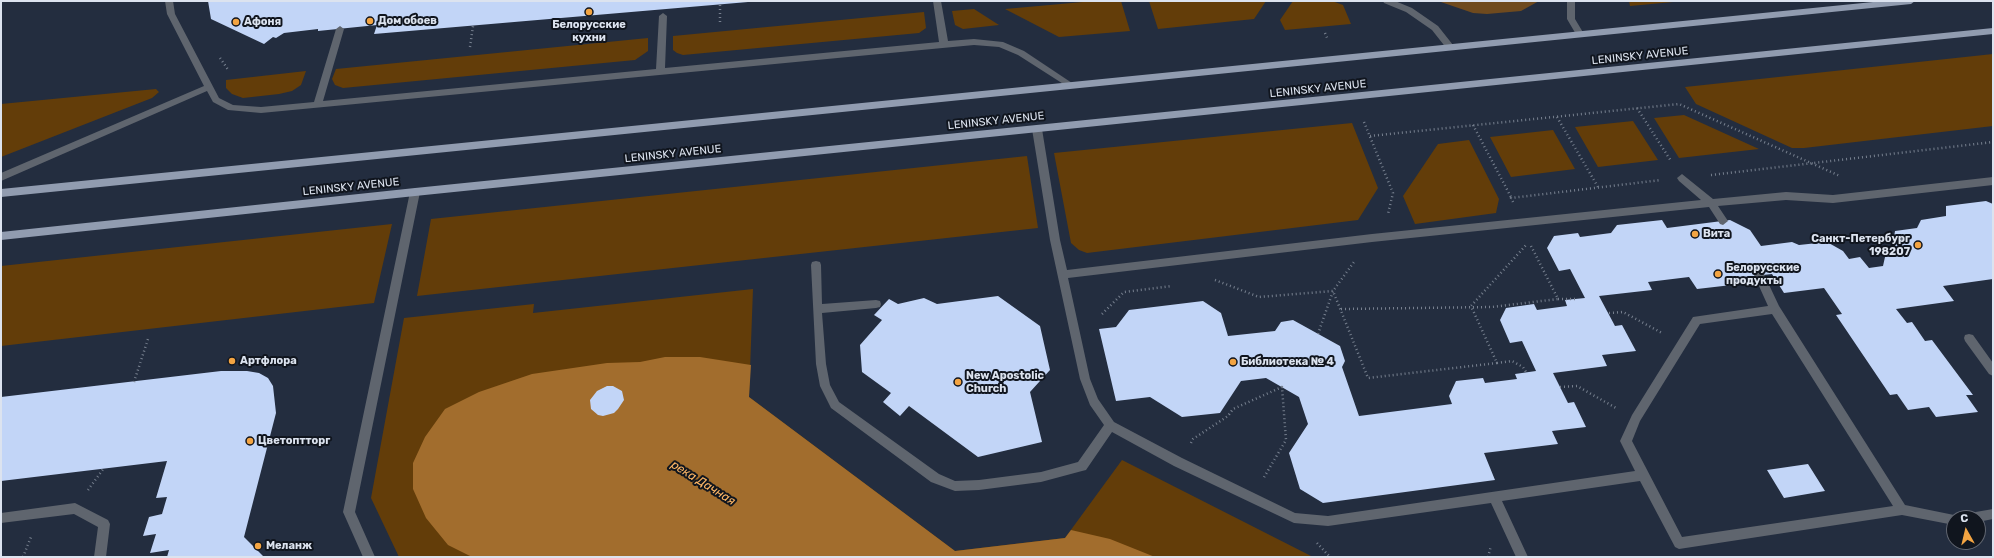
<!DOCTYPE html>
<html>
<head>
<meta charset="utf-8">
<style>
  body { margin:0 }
  #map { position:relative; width:1994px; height:558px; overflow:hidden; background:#232d3f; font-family:Rubik,sans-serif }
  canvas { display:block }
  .frame { position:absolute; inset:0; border:2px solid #dce3ef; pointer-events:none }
  .north { position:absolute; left:1946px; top:510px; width:40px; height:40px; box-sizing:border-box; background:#10151e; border:1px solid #626772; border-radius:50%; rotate:352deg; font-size:11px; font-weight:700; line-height:16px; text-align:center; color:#dce3ef }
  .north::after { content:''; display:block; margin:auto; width:14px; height:18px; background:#f3a442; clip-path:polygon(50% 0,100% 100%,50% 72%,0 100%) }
</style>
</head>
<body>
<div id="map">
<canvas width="1994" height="558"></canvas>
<div class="frame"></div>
<div class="north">С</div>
</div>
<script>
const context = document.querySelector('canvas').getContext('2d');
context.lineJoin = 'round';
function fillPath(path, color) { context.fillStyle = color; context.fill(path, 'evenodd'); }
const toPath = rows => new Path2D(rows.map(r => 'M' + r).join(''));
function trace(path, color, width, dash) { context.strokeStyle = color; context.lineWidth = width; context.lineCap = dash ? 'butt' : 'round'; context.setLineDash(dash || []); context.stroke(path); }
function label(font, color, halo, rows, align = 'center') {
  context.font = font + ' Rubik,sans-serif'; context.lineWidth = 4; context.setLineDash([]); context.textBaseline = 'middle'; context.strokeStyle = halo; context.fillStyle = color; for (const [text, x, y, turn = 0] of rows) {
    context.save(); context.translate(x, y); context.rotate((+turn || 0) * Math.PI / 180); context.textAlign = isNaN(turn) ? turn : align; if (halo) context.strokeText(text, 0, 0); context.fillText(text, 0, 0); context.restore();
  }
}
fillPath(toPath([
  [1094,1,1121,1,1130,31,1059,37,1005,9],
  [1149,1,1266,1,1254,19,1158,29],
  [1293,1,1332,1,1343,5,1351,24,1285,30,1280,20],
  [1629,1,1684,1,1630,6],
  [974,9,999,25,963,29,955,25,952,11],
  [924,12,926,28,919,33,683,55,677,53,673,50,673,36],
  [648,38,648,51,635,60,343,88,335,85,332,79,336,69],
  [1993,54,1993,126,1804,148,1792,148,1696,104,1685,87],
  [306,71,301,85,292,91,279,94,243,98,232,94,226,88,226,80],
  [156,89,159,92,152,98,1,157,1,104],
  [1684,115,1759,149,1679,158,1654,118],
  [1633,121,1658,160,1598,167,1575,127],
  [1352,123,1378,188,1358,220,1087,253,1079,250,1071,243,1054,153],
  [1553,130,1575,169,1511,177,1490,137],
  [1469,140,1499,199,1496,213,1415,224,1403,196,1438,144],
  [1027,156,1038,228,417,296,431,219],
  [392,224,374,303,1,346,1,266],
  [753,289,749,397,955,551,1065,538,1122,460,1313,557,399,557,371,498,404,318,534,304,533,313]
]), '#633d09');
fillPath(toPath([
  [1438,1,1539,1,1521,11,1487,14,1473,13]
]), '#6f4a1e');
fillPath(toPath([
  [665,357,700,357,751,365,749,397,955,551,1065,538,1071,530,1110,539,1155,557,472,557,448,545,426,518,413,489,413,463,425,437,445,409,479,392,532,374,607,363,640,362]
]), '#a26d2d');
fillPath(toPath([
  [208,1,748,1,748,2,374,34,377,25,318,31,318,29,284,33,276,38,273,37,264,44,211,19],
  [1986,201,1993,204,1993,279,1943,286,1954,301,1896,309,1907,323,1912,322,1925,341,1932,340,1973,395,1966,395,1978,412,1936,417,1929,407,1908,410,1897,394,1890,395,1836,315,1842,314,1824,288,1784,293,1772,274,1745,277,1749,283,1697,289,1689,277,1648,282,1652,290,1599,296,1615,326,1622,325,1636,351,1602,355,1607,366,1553,373,1568,403,1574,402,1586,427,1552,431,1558,444,1484,453,1495,480,1323,503,1300,489,1289,453,1308,424,1299,397,1266,378,1241,381,1220,413,1182,417,1150,397,1116,401,1099,329,1116,327,1129,310,1203,301,1221,313,1228,336,1275,331,1281,322,1293,320,1340,346,1345,361,1342,367,1359,416,1452,404,1449,396,1456,381,1483,378,1485,383,1517,379,1515,374,1536,371,1522,341,1510,343,1500,320,1506,308,1534,304,1537,310,1567,306,1565,300,1585,298,1570,269,1559,271,1547,248,1554,236,1578,233,1580,237,1611,233,1617,225,1662,220,1667,228,1730,220,1750,230,1761,246,1792,242,1799,245,1827,242,1843,251,1849,259,1860,257,1869,268,1883,266,1885,257,1903,255,1893,243,1895,231,1917,228,1921,220,1946,216,1946,206],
  [998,296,1040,326,1050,370,1030,392,1042,442,978,457,909,406,900,416,883,402,891,393,862,372,860,345,882,320,874,315,889,299,898,304,924,298,937,304],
  [221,371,247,371,259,373,268,378,273,386,276,413,244,537,264,557,167,557,169,550,150,553,156,534,143,536,149,517,162,514,167,497,156,498,167,461,1,481,1,397],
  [607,386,613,386,622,391,624,400,618,409,614,413,603,416,598,415,591,409,590,400,597,391],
  [1808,464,1825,491,1784,498,1767,470]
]), '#c2d5f7');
trace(toPath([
  [720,5,720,24],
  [1325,33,1328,40],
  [470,47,473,26],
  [220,58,229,71],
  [1637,108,1671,161],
  [1557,117,1598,187],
  [1364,122,1393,193,1388,214],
  [1473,125,1511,197],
  [1370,136,1679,104,1840,176],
  [1711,175,1993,142],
  [1513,202,1511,198,1661,180],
  [1215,280,1259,297,1333,291,1368,378,1497,363,1471,306,1527,244],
  [1558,299,1575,299],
  [1341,309,1492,307,1558,299,1530,244],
  [1609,313,1623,312,1662,333],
  [1102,314,1124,292,1172,286],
  [1318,334,1333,291,1354,262],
  [1497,363,1512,361,1523,367,1526,372],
  [134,382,148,339],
  [1560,387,1577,386,1616,408],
  [1191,443,1193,439,1228,416,1233,409,1282,387,1286,440,1263,479],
  [88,490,104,468],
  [1317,543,1330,557],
  [23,557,31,537],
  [1488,557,1491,546]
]), '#77808f', 2.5, [1, 3]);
fillPath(toPath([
  [165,1,173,1,175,14,219,98,233,105,261,107,314,102,336,29,340,26,344,29,323,101,656,69,659,16,663,13,667,16,665,68,939,42,933,1,941,1,948,41,974,39,1003,42,1024,51,1075,85,1074,87,1068,87,1018,55,999,47,974,45,261,113,228,110,213,102,207,91,1,181,1,173,204,86,167,14,165,1],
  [1567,1,1575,1,1575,19,1584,34,1583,36,1577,36,1567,19,1567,1],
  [1037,126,1042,129,1060,240,1067,270,1372,234,1701,200,1679,181,1677,178,1682,174,1713,199,1786,192,1833,195,1993,177,1993,185,1833,203,1786,200,1718,206,1728,221,1723,225,1720,224,1709,207,1372,242,1068,278,1090,379,1098,399,1114,422,1182,458,1295,513,1328,516,1635,471,1620,441,1632,415,1693,317,1768,306,1754,275,1755,272,1759,271,1763,272,1779,306,1905,505,1954,515,1959,518,1954,518,1954,525,1902,515,1679,549,1675,547,1640,481,1502,501,1528,557,1516,557,1491,503,1328,526,1294,523,1174,466,1112,432,1086,470,1082,471,1041,482,979,490,955,491,931,482,831,408,820,386,816,364,811,265,812,262,816,261,820,262,821,265,822,304,876,300,880,301,881,304,880,307,876,308,822,313,826,364,830,385,839,402,939,474,955,481,979,480,1041,472,1078,462,1104,425,1090,405,1080,379,1050,240,1032,129,1037,126],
  [1772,314,1893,506,1682,537,1632,441,1640,421,1700,324,1772,314],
  [415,188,420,192,355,512,375,557,363,557,343,512,410,192,415,188],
  [1969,334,1973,335,1993,363,1993,376,1989,374,1965,341,1964,338,1965,335,1969,334],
  [75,503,108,520,110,524,106,557,94,557,98,527,74,514,1,523,1,513,75,503],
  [1993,509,1993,519,1978,522,1978,518,1964,518,1966,514,1970,513,1993,509]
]), '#5f656e');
fillPath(toPath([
  [1383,1,1395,1,1412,8,1438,26,1453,45,1454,47,1453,49,1447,49,1432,30,1406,12,1384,3,1383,1]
]), '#5f656e');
fillPath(toPath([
  [1883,1,1915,1,1911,4,1,197,1,189,1883,1],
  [1993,28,1993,34,415,196,1,240,1,232,415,188,1993,28]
]), '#919cb0');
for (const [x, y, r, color] of [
  [589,12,4,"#f3a442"],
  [370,21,4,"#f3a442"],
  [236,22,4,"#f3a442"],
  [1695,234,4,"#f3a442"],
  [1918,245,4,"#f3a442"],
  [1718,274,4,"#f3a442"],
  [232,361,4,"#f3a442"],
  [1233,362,4,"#f3a442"],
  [958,382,4,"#f3a442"],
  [250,441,4,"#f3a442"],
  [258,546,4,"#f3a442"]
]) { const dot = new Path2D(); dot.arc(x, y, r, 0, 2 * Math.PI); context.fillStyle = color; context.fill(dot); trace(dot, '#10151e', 1.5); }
label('bold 11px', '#dce3ef', '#10151e', [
  ["Дом обоев",378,21],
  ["Афоня",244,22],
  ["Белорусские",589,25,"center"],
  ["кухни",589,38,"center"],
  ["Вита",1703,234],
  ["Санкт-Петербург",1910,239,"right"],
  ["198207",1910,252,"right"],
  ["Белорусские",1726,268],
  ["продукты",1726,281],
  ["Артфлора",240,361],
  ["Библиотека № 4",1241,362],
  ["New Apostolic",966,376],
  ["Church",966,389],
  ["Цветоптторг",258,441],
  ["Меланж",266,546]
], 'left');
label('11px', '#dce3ef', '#10151e', [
  ["LENINSKY AVENUE",1640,56,-6],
  ["LENINSKY AVENUE",1318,89,-6],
  ["LENINSKY AVENUE",996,121,-6],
  ["LENINSKY AVENUE",673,154,-6],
  ["LENINSKY AVENUE",351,187,-6]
]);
label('italic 12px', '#feb766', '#10151e', [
  ["река Дачная",703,483,32]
]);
</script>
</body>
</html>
